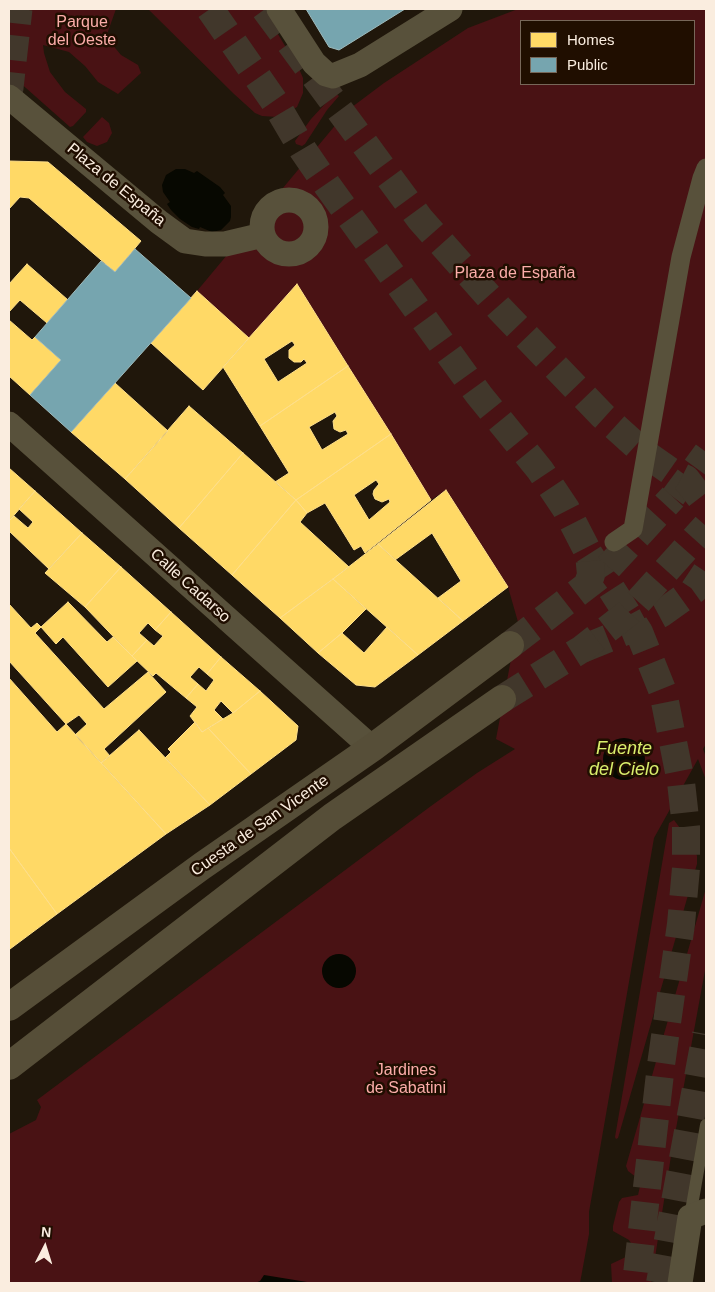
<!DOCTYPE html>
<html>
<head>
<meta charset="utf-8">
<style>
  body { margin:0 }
  #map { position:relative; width:715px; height:1292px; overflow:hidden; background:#20170b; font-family:Helvetica,sans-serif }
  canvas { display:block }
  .frame { position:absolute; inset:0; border:10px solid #faeddf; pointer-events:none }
  .legend { position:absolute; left:520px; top:20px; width:175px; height:65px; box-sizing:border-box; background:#200e00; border:1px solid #776759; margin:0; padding:6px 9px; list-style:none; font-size:15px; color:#faeddf }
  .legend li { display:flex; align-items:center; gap:10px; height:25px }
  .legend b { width:25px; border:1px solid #776759 }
  .north { position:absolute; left:20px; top:1222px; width:50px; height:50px; -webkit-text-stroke:4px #200e00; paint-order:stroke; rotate:5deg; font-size:14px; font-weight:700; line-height:20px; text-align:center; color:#faeddf }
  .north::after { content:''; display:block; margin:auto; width:18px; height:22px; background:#faeddf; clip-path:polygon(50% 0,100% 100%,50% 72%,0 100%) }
</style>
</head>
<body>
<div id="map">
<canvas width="715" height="1292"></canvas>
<div class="frame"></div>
<ul class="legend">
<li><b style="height:14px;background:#ffd966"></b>Homes</li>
<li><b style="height:14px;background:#76a5af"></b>Public</li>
</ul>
<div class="north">N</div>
</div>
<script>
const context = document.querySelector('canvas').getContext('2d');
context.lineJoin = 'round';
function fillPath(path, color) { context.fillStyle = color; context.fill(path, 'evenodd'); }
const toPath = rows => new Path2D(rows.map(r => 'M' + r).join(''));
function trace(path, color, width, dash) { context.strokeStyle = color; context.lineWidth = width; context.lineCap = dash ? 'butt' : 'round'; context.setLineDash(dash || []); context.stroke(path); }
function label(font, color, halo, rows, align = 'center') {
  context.font = font + ' Helvetica,sans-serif'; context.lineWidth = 5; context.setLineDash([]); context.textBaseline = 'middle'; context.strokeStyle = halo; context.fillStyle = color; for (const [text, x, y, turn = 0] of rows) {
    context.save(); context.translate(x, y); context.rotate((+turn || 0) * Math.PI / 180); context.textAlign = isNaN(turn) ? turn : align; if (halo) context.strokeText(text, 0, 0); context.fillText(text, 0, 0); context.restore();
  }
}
fillPath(toPath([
  [9,9,116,9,106,37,121,55,138,65,141,73,118,94,98,82,85,66,69,52,43,45,44,53,50,72,65,92,86,109,86,112,73,126,70,127,9,73],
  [148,9,263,9,300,71,303,78,303,93,297,107,278,117,262,116,255,113,234,94],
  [518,9,706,9,706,744,703,749,706,757,706,780,698,759,654,838,589,1212,589,1234,580,1283,9,1283,9,1134,36,1120,41,1107,37,1100,431,806,477,773,515,749,496,739,518,622,508,587,446,490,431,500,297,284,249,338,197,291,348,110,384,83,468,28],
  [521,21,694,21,694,84,521,84],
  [335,93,339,96,327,110,305,144,302,146,296,144,295,141,311,119],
  [102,117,109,123,112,133,107,142,97,146,87,142,83,137],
  [674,820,694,847,697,856,697,864,618,1138,616,1139,615,1137,669,823],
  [706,888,706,965,671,1156,651,1283,612,1283,611,1264,628,1256,631,1243,629,1240,613,1231,613,1226,619,1202,622,1198,638,1195,641,1182,640,1180,628,1171,626,1166]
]), '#491214');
fillPath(toPath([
  [176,169,185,169,194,173,197,171,220,187,225,193,223,195,231,206,231,217,230,221,221,230,212,232,200,227,199,229,192,227,180,219,171,210,167,204,170,202,163,192,162,185,166,175],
  '603 759a21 21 0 1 1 42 0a21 21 0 1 1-42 0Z',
  '322 971a17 17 0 1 1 34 0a17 17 0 1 1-34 0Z',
  [264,1275,307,1282,306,1283,255,1283,260,1281]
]), '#070801');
const homes = toPath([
  [9,161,48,162,141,241,115,272,29,198,20,197,9,209,9,161],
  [27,264,68,300,47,323,20,300,9,312,9,284,27,264],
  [297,284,348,366,260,426,223,367,297,284],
  [292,341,295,345,289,350,289,358,294,362,301,362,304,359,307,363,278,382,264,359,292,341],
  [197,291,249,338,203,390,151,343,197,291],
  [9,320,32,340,35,337,61,360,30,395,9,376,9,320],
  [348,366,391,434,296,500,275,482,289,473,260,426,348,366],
  [335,412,337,416,333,421,334,429,340,432,346,430,348,434,322,450,309,427,335,412],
  [115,383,168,431,125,479,71,432,115,383],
  [189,406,243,453,179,528,125,479,189,406],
  [391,434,431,500,365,553,361,546,354,550,325,503,307,513,296,500,391,434],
  [376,480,379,484,374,490,373,494,375,499,382,502,389,499,390,502,369,520,354,495,376,480],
  [243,453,296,500,232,575,179,528,243,453],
  [9,468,35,491,9,521,9,468],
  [446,490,508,587,463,621,438,598,461,581,432,533,395,560,378,544,446,490],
  [35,491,82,533,49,569,9,531,9,521,14,516,28,528,33,522,19,509,35,491],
  [296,500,307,513,300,522,349,567,280,618,232,575,296,500],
  [82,533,121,567,85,607,45,573,82,533],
  [378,544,463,621,418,655,333,579,378,544],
  [121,567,171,612,155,630,148,623,139,633,147,640,132,656,85,607,121,567],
  [333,579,366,609,342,633,318,653,280,618,333,579],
  [68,602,107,642,113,637,137,661,108,687,63,637,56,644,41,627,68,602],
  [9,604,31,628,37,623,41,627,35,633,104,709,148,672,166,692,104,749,110,756,101,763,75,735,87,724,79,715,66,724,9,661,9,604],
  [171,612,221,657,207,674,199,667,190,677,198,684,186,698,156,673,153,676,132,656,147,640,154,646,163,636,155,630,171,612],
  [387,627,418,655,375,687,356,685,318,653,342,633,364,653,387,627],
  [221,657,260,691,233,713,221,701,214,710,223,719,202,732,190,716,197,707,186,698,198,684,206,691,214,680,207,674,221,657],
  [9,678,57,732,66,724,166,834,57,914,9,848,9,678],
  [260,691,298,726,296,740,251,774,208,728,233,713,260,691],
  [195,722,202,732,208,728,251,774,210,805,165,758,171,752,168,749,195,722],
  [139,730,210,805,166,834,101,763,139,730],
  [9,848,57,914,10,949,9,948,9,848]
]);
fillPath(homes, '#ffd966');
trace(homes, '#fedf8a', 1);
const public = toPath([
  [306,9,405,9,339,50,329,47,306,9],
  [135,249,191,298,71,432,30,395,61,360,35,337,101,261,115,272,135,249]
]);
fillPath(public, '#76a5af');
trace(public, '#9ebbbd', 1);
trace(toPath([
  [9,97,11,88,20,9],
  [673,497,706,452]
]), '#41372b', 25, [25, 12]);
trace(toPath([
  [265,9,420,219,500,309,602,415,643,452,670,471,686,479,706,505],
  [589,554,639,632,663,692,681,782,686,827,686,868,681,924,661,1065,636,1283],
  [582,649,636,627,662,613,694,590,706,572],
  [660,1283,706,1034]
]), '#41372b', 28, [28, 14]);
trace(toPath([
  [210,9,274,101,303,150,327,185,479,395,540,470,566,509,589,554,591,575,587,586],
  [510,645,602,574,673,497],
  [502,699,582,649,628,613,706,526]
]), '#41372b', 28, [28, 14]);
trace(toPath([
  [690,1217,706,1125]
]), '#58513b', 12);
trace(toPath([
  [614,542,633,529,681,257,702,178,706,168]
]), '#58513b', 19);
trace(toPath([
  [279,9,314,63,326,74,333,76,360,65,450,9],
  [9,97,159,222,185,241,205,244,225,244,263,235],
  '262 227a27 27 0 1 1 54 0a27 27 0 1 1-54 0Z',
  [9,424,372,748],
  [680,1283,690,1217,706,1211]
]), '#58513b', 25);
trace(toPath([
  [9,1007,202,866,372,748,510,645],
  [9,1066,332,817,502,699]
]), '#564e38', 28);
label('16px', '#fcada9', '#200e00', [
  ["Parque",82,23],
  ["del Oeste",82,41],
  ["Plaza de España",515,274],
  ["Jardines",406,1071],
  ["de Sabatini",406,1089]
]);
label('16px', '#faeddf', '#200e00', [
  ["Plaza de España",116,185,39],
  ["Calle Cadarso",190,586,42],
  ["Cuesta de San Vicente",260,826,-35]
]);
label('italic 18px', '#daef6c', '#200e00', [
  ["Fuente",624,749],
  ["del Cielo",624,770]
]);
</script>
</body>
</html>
